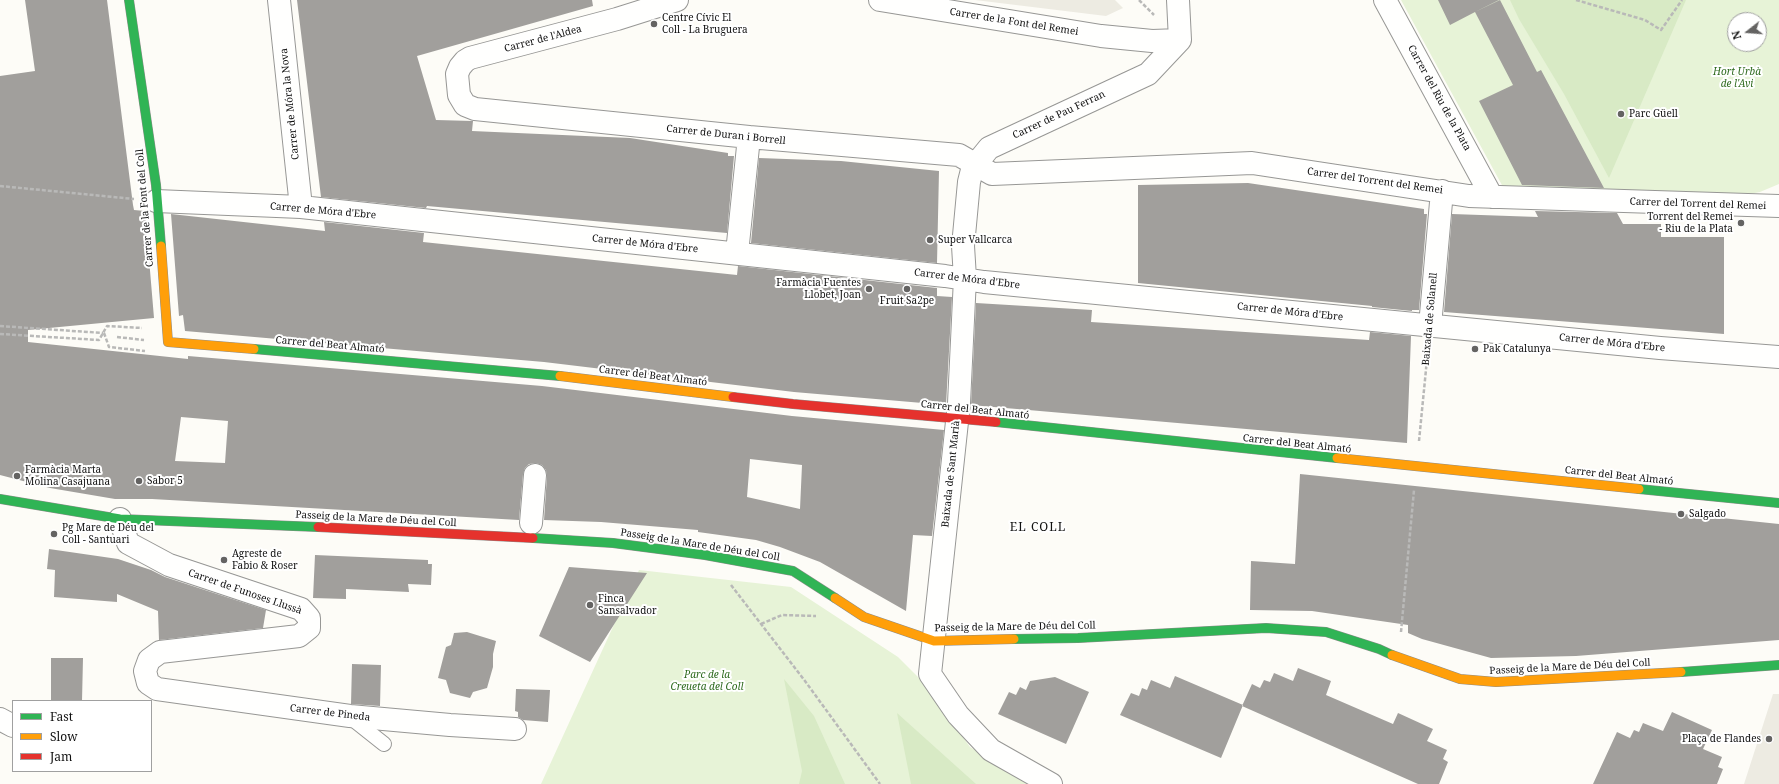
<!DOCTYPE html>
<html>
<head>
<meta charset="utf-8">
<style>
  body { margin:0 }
  #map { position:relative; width:1779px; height:784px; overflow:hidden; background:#fdfcf7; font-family:"Noto Serif",serif }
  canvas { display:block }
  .legend { position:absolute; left:12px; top:700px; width:140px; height:72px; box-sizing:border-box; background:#fff; border:1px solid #a0a0a0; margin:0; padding:5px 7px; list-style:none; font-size:12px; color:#111 }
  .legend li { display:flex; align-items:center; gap:8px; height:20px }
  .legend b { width:20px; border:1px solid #a0a0a0 }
  .north { position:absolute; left:1727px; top:12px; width:40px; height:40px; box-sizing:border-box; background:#fff; border:1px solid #a0a0a0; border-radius:50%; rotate:253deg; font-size:11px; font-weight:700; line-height:16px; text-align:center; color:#111 }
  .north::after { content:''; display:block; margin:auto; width:14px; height:18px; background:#646362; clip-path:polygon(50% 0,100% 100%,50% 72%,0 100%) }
</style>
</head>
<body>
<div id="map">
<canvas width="1779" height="784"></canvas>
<ul class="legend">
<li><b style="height:5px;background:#30b455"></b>Fast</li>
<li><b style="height:5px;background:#ff9f0a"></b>Slow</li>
<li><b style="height:5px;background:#e5322d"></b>Jam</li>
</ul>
<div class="north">N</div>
</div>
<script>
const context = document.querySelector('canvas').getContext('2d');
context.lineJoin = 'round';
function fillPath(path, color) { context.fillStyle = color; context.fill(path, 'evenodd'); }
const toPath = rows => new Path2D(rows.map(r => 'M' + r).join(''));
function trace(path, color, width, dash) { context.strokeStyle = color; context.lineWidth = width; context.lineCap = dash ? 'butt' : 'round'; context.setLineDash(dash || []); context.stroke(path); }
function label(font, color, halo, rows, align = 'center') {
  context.font = font + ' "Noto Serif",serif'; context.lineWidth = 4; context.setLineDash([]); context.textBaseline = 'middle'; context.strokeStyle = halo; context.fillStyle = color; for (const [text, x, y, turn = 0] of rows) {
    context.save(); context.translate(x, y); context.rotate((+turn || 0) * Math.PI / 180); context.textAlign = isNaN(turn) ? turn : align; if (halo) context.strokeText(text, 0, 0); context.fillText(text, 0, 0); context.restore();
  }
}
fillPath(toPath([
  [1401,0,1779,0,1779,184,1760,192,1744,195,1503,187],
  [1735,20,1759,20,1759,44,1735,44],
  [639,570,791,587,898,657,928,687,970,747,1034,784,541,784]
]), '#e7f3d7');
fillPath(toPath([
  [1510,0,1686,0,1609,178,1564,94,1519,19],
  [784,679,814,716,845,784,799,784,802,771],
  [897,713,976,784,911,784]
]), '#d8eac5');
fillPath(toPath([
  [975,0,1115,0,1123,8,1106,16],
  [1773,694,1779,694,1779,784,1744,784]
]), '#edebe2');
fillPath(toPath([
  [25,0,107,0,133,205,134,210,145,211,154,318,28,330,28,342,188,359,188,356,542,386,792,416,944,430,932,536,913,535,906,611,820,562,780,547,756,540,698,532,698,530,601,522,544,520,547,476,546,470,542,465,536,463,529,464,525,468,523,474,519,520,152,499,115,499,50,488,0,475,0,76,35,71],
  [181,417,228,421,225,463,175,461],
  [750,459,802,465,800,509,747,497],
  [297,0,592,0,593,6,417,56,436,120,473,121,472,131,630,138,728,153,728,156,734,156,727,233,427,206,426,208,321,197],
  [1438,0,1499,0,1475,12,1500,0,1537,72,1541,70,1604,188,1522,185,1479,101,1513,85,1475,12,1450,25],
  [759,158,841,161,939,171,937,263,751,243],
  [1248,183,1424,209,1424,214,1427,214,1419,310,1412,310,1412,311,1372,307,1372,306,1138,283,1138,185],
  [1535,211,1617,213,1623,224,1661,224,1661,237,1724,237,1724,334,1444,312,1452,214,1538,217],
  [171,214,325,231,324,222,424,233,423,242,737,275,738,266,937,288,937,296,952,297,946,405,794,392,544,362,185,331,183,315,179,316],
  [976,303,1092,310,1091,322,1369,340,1370,332,1411,336,1407,443,971,405],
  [1300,474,1779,524,1779,640,1576,656,1491,658,1422,639,1408,633,1408,625,1312,611,1250,610,1251,561,1295,564],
  [49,549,118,559,151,570,165,577,266,610,263,628,159,640,158,611,117,594,117,602,54,597,55,570,47,569],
  [315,555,428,560,428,564,432,564,431,585,408,584,409,592,346,589,346,599,313,598],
  [569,567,647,573,590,662,539,636],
  [467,632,496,641,493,654,493,667,487,688,473,692,470,698,450,693,446,680,438,678,446,647,451,645,454,633],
  [51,658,83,658,82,701,51,701],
  [352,664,381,665,380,706,351,704],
  [1298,668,1331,681,1326,695,1393,724,1398,713,1433,729,1427,741,1447,750,1443,759,1448,762,1439,784,1418,784,1242,706,1252,684,1260,688,1264,680,1270,682,1274,673,1293,681],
  [1175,676,1243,705,1221,758,1120,715,1131,693,1139,696,1142,688,1147,690,1151,680,1170,688],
  [1055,677,1089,692,1066,744,998,714,1009,692,1016,695,1020,687,1026,690,1030,681],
  [516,689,550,690,548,722,523,720,518,717,518,712,515,711],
  [1672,712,1712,730,1703,749,1722,757,1718,767,1723,769,1717,784,1593,784,1617,732,1630,738,1634,730,1639,732,1643,723,1663,731]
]), '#a19f9c');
const lane = toPath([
  [350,717,384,744]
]);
const street = toPath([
  [279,0,301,207],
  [677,0,617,19,470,58,465,61,460,67,457,74,459,95,465,105,475,109,749,137,959,155,992,174,1252,163,1469,196,1779,206],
  [880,0,1101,36,1152,41,1180,40],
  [1385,0,1492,197],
  [156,201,301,207,945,276,984,282,1660,348,1779,357],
  [737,253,749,137],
  [1430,326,1442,191],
  [120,519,128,543,169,565,301,609,309,618,309,628,299,636,160,652,149,660,145,671,148,683,157,689,350,716,450,725,515,729],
  [531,523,535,475],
  [0,719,13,726],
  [1051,784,991,750,958,715,930,674,959,403,965,278,963,246,969,182,972,170,976,164,989,148,1148,74,1180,40,1178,0]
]);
const fast = toPath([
  [129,0,156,185,161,246],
  [254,349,560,376],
  [996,422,1337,458],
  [1639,489,1779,503],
  [0,499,120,519,318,527],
  [533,538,613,543,705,555,793,571,835,598],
  [1014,639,1078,638,1266,628,1326,632,1379,649,1392,655],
  [1681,672,1779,665]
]);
const slow = toPath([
  [161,246,168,342,254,349],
  [560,376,733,397],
  [1337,458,1639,489],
  [835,598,864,617,934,641,1014,639],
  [1392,655,1460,679,1496,682,1681,672]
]);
const jam = toPath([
  [733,397,793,404,996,422],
  [318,527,533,538]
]);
trace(lane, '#979795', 16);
trace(street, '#979795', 24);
trace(fast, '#8e8d8b', 10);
trace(slow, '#8e8d8b', 10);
trace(jam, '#8e8d8b', 10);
trace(toPath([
  [1139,0,1154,15],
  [1576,0,1645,20,1661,30,1682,0],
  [0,186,134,199],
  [0,326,103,333],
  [104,333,109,347,145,351],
  [0,334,99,340,107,326,142,328],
  [117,337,144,340],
  [1419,441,1428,349],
  [731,585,805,681,880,784],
  [761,624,782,615,816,616],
  [1401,632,1414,490]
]), '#b9b9b8', 2.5, [4, 2]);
trace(lane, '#fffffe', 14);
trace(street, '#fffffe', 22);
trace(fast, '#30b455', 9);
trace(slow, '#ff9f0a', 9);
trace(jam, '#e5322d', 9);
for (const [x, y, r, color] of [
  [654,24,4,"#646362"],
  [1621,114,4,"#646362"],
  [1741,223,4,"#646362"],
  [930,240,4,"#646362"],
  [869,289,4,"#646362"],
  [907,289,4,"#646362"],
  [1475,349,4,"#646362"],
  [17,476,4,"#646362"],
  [139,481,4,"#646362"],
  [1681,514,4,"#646362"],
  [54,534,4,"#646362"],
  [224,560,4,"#646362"],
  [590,605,4,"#646362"],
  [1769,739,4,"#646362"]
]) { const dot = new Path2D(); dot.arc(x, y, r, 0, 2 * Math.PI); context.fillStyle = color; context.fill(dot); trace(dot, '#fff', 1.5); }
label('10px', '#111', '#fff', [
  ["Centre Cívic El",662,18],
  ["Coll - La Bruguera",662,30],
  ["Parc Güell",1629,114],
  ["Torrent del Remei",1733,217,"right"],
  ["- Riu de la Plata",1733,229,"right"],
  ["Super Vallcarca",938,240],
  ["Farmàcia Fuentes",861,283,"right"],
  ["Llobet, Joan",861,295,"right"],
  ["Fruit Sa2pe",907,301,"center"],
  ["Pak Catalunya",1483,349],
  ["Farmàcia Marta",25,470],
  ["Molina Casajuana",25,482],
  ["Sabor 5",147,481],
  ["Salgado",1689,514],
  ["Pg Mare de Déu del",62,528],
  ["Coll - Santuari",62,540],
  ["Agreste de",232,554],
  ["Fabio & Roser",232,566],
  ["Finca",598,599],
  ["Sansalvador",598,611],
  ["Plaça de Flandes",1761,739,"right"]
], 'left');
label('10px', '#111', '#fff', [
  ["Carrer de la Font del Remei",1014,22,9],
  ["Carrer de l'Aldea",543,39,-15],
  ["Carrer del Riu de la Plata",1439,98,61],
  ["Carrer de Móra la Nova",290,104,-96],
  ["Carrer de Pau Ferran",1059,115,-25],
  ["Carrer de Duran i Borrell",726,135,6],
  ["Carrer del Torrent del Remei",1375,181,8],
  ["Carrer del Torrent del Remei",1698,204,2],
  ["Carrer de la Font del Coll",145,208,-95],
  ["Carrer de Móra d'Ebre",323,211,5],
  ["Carrer de Móra d'Ebre",645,244,6],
  ["Carrer de Móra d'Ebre",967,279,7],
  ["Carrer de Móra d'Ebre",1290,312,6],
  ["Baixada de Solanell",1430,319,-85],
  ["Carrer de Móra d'Ebre",1612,343,6],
  ["Carrer del Beat Almató",330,345,5],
  ["Carrer del Beat Almató",653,376,7],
  ["Carrer del Beat Almató",975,410,6],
  ["Carrer del Beat Almató",1297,444,6],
  ["Baixada de Sant Marià",951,474,-84],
  ["Carrer del Beat Almató",1619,476,6],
  ["Passeig de la Mare de Déu del Coll",376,519,3],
  ["Passeig de la Mare de Déu del Coll",700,545,9],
  ["Carrer de Funoses Llussà",245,592,19],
  ["Passeig de la Mare de Déu del Coll",1015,627,-1],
  ["Passeig de la Mare de Déu del Coll",1570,667,-3],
  ["Carrer de Pineda",330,713,7]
]);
label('italic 10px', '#2f6b1f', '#fff', [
  ["Hort Urbà",1737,72],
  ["de l'Avi",1737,84],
  ["Parc de la",707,675],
  ["Creueta del Coll",707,687]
]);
context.letterSpacing = '1px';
label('12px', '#111', '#fff', [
  ["EL COLL",1038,528]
]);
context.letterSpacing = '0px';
</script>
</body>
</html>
